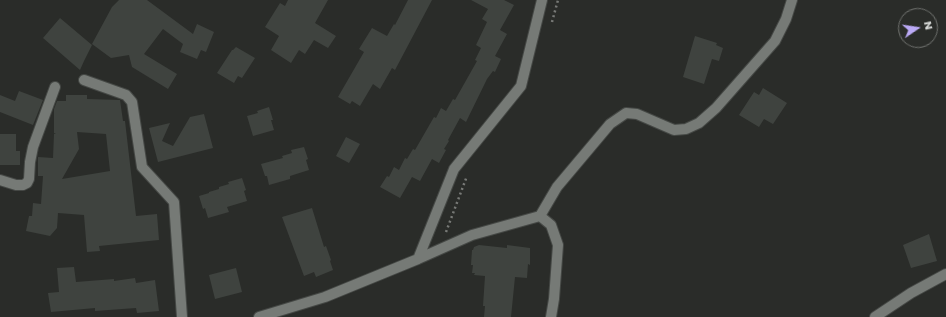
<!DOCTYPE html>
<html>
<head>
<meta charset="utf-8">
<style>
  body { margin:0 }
  #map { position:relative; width:946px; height:317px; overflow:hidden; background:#2a2c29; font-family:Poppins,sans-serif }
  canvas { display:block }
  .north { position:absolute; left:898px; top:8px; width:40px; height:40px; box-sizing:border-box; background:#2a2c29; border:1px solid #70726f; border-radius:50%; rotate:77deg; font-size:11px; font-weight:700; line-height:16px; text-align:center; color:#d8dad8 }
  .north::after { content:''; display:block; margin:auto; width:14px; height:18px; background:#bbaaf6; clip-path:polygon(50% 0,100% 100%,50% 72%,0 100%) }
</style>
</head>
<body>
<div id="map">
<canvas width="946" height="317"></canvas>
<div class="north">N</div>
</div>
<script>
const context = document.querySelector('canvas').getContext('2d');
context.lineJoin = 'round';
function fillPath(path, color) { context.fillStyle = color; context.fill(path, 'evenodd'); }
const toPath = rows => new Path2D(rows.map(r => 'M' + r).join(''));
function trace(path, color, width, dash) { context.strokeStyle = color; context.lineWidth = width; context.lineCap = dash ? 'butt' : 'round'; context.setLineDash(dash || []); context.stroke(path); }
fillPath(toPath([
  [119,0,147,0,193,34,197,24,214,32,206,52,201,50,197,59,180,52,183,44,163,29,144,54,177,74,168,89,132,67,129,55,111,58,92,44,112,7],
  [288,0,328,0,315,23,336,36,328,48,314,40,305,54,299,50,291,63,271,50,279,36,265,27,280,3,285,6],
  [408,0,432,0,395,70,392,68,380,89,373,84,360,106,352,101,350,104,338,97,364,52,359,49,372,28,387,36,394,24,395,25],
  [471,0,504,0,514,5,500,30,507,34,495,56,501,59,495,72,493,71,487,79,466,122,460,118,448,140,449,141,444,149,446,150,439,163,432,159,420,181,412,177,400,198,380,187,387,176,389,177,394,167,399,170,405,158,407,159,413,149,415,150,434,117,436,118,441,108,446,111,453,99,455,100,477,61,475,60,481,48,476,45,487,22,482,19,488,9],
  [60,18,92,45,84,61,80,70,43,38],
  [695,36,717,43,716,45,723,48,719,61,712,59,704,84,683,77],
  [236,47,255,58,242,78,238,76,234,83,217,73,232,50,233,50],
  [763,88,787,103,773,124,764,119,759,127,739,115,754,92,759,95],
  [19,91,43,100,33,125,0,112,0,95,15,101],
  [66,95,87,95,87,99,120,100,123,121,125,121,136,216,157,214,159,240,99,246,100,251,87,252,84,215,58,213,57,228,50,236,26,231,29,216,32,216,33,203,41,204,43,176,38,176,38,157,53,158,54,134,56,134,54,133,54,109,57,101,66,101],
  [77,132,106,134,110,171,62,179,79,149],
  [269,107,273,120,271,120,274,130,253,136,247,116,258,113,257,111],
  [204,114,213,148,158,162,149,128,170,123,162,141,173,146,190,117],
  [0,134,16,134,16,151,20,151,20,165,0,165],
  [346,137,360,144,349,163,336,156],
  [304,147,308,159,306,160,309,170,290,176,290,179,269,185,267,176,265,176,261,164,283,158,282,156,292,153,291,150],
  [242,178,246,190,244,191,247,201,227,207,229,212,208,218,205,208,203,209,199,196,209,193,209,192,219,189,219,187,229,184,228,182],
  [312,208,324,247,326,246,331,260,330,261,333,270,316,277,314,272,304,276,282,217],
  [929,234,937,261,911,268,903,245],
  [479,245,507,248,507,245,530,248,530,265,528,264,527,278,515,277,511,317,484,317,485,306,483,306,485,276,474,275,475,273,472,273,473,265,471,265,472,250,473,250,474,247],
  [74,267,76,282,114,279,114,281,135,278,136,283,155,280,159,311,137,313,136,308,95,311,95,308,51,312,48,293,59,292,57,268],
  [236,268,242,292,215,299,209,275]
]), '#3f433f');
const minor = toPath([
  [84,80,126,95,132,102,142,167,174,202,182,317],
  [0,180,16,185,23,185,27,183,29,179,30,162,33,147,55,87],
  [540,216,557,187,610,124,626,113,637,114,674,130,686,129,699,123,716,108,775,41,786,19,792,0],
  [418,259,472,235,540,216,551,225,558,245,554,299,551,317],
  [259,317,325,297,418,259,454,169,521,86,542,0],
  [875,317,911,293,946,274]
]);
trace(minor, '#454845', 12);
trace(toPath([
  [552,22,558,0],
  [446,232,467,176]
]), '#787a77', 2.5, [2, 3]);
trace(minor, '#767a76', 10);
</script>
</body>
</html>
